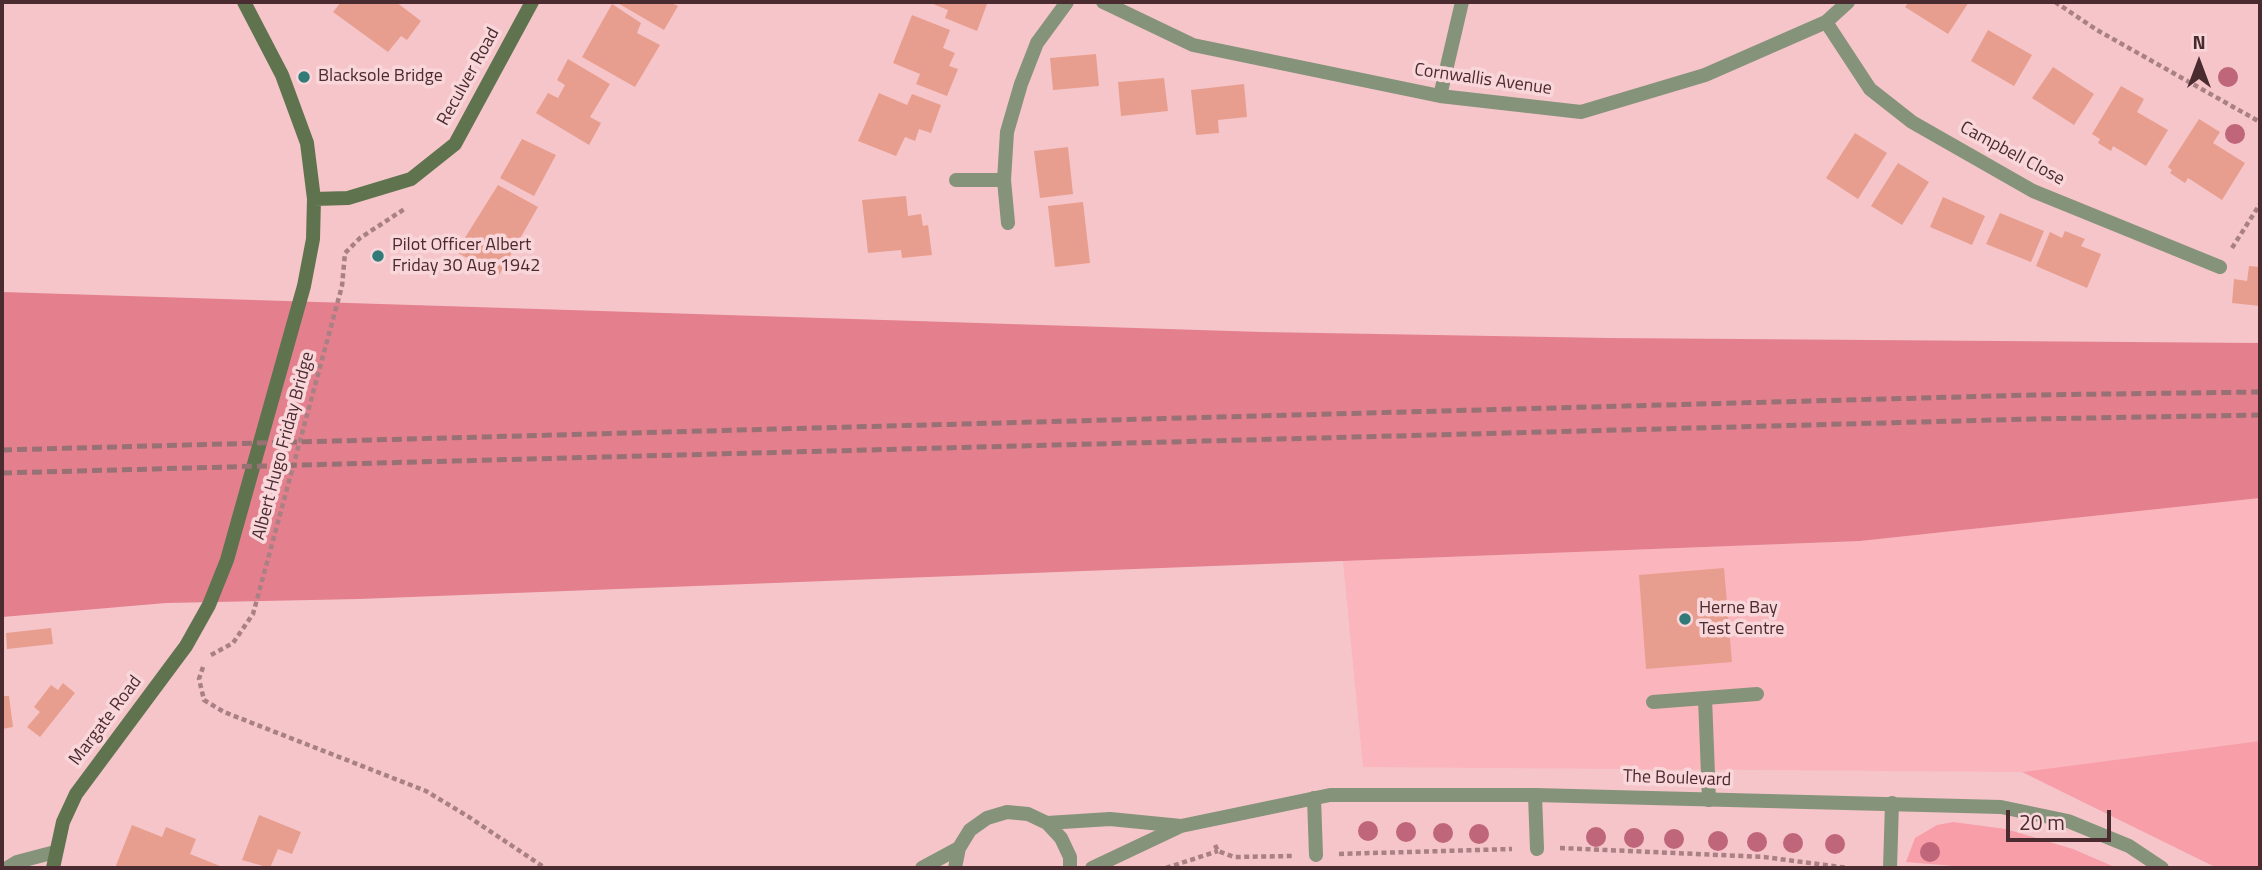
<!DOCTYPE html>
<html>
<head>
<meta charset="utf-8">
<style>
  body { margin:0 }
  #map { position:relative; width:2262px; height:870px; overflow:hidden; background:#f5c5c9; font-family:"Titillium Web",sans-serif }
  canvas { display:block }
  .frame { position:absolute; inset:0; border:4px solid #4a2b2f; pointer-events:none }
  .north { position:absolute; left:2164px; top:28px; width:70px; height:70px; -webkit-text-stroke:5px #f8d6d9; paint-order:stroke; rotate:0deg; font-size:19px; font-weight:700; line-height:28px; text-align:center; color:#4a2b2f }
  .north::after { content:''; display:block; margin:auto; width:24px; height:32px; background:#4a2b2f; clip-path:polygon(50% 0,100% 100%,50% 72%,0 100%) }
  .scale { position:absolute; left:2006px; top:810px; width:105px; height:32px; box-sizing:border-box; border:4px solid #4a2b2f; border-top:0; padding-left:9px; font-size:21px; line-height:24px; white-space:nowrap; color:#4a2b2f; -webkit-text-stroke:5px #f8d6d9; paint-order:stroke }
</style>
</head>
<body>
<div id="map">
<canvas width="2262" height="870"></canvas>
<div class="frame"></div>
<div class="north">N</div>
<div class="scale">20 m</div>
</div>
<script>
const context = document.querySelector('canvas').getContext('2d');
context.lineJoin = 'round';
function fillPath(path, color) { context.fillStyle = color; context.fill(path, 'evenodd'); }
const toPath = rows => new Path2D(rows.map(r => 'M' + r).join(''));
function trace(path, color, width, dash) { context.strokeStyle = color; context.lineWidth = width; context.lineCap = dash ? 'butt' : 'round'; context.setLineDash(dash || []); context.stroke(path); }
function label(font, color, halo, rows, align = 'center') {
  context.font = font + ' "Titillium Web",sans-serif'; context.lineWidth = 7; context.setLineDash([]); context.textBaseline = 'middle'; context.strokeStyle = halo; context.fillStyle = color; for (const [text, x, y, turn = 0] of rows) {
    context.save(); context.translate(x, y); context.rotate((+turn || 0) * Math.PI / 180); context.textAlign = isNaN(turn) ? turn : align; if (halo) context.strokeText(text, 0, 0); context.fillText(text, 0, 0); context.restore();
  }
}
fillPath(toPath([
  [2260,498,2260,741,2022,772,1363,767,1343,561,1860,541]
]), '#fbb5bc');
fillPath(toPath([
  [2260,741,2260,868,2217,868,2022,772],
  [1953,822,2006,829,2073,849,2117,868,1978,868,1906,862,1915,838,1937,825]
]), '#f79ea9');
fillPath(toPath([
  [2,292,1262,332,1608,338,2260,343,2260,498,1860,541,359,599,166,603,2,617]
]), '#e47f8d');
fillPath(toPath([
  [341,2,396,2,421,21,407,40,401,36,388,52,333,12],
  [616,2,670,2,678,6,664,30],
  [928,2,981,2,987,4,977,31,945,18,948,10],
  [1909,2,1969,2,1948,34,1905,7],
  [612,4,641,23,637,33,660,45,635,87,582,57],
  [912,15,950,30,943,48,955,53,949,66,958,69,947,96,916,84,920,74,893,63],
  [1988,30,2032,55,2014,86,1971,61],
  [1096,54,1099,86,1053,90,1050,58],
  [568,59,610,84,590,117,601,123,589,145,536,113,548,93,558,98,565,85,557,80],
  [2053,67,2094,94,2074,125,2032,98],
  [1164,78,1168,111,1121,116,1118,82],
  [1244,84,1247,117,1218,120,1219,133,1196,135,1191,90],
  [2121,86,2144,99,2137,112,2168,130,2146,166,2113,146,2111,151,2098,143,2100,139,2092,134],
  [879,93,907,105,912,94,941,105,931,133,919,129,915,141,905,137,896,156,858,141],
  [2199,119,2220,132,2213,143,2245,163,2222,200,2188,178,2185,183,2170,173,2172,170,2168,167],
  [1855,133,1887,153,1858,199,1826,178],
  [522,139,556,155,534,196,500,178],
  [1068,147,1073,194,1040,198,1034,151],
  [1898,163,1929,182,1902,225,1871,206],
  [498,185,538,207,499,275,456,252],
  [906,196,908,216,921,214,923,226,928,225,932,255,902,258,901,250,868,253,862,200],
  [1943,197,1985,216,1972,245,1930,227],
  [1083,202,1090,263,1055,267,1048,206],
  [2000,213,2044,231,2031,262,1986,244],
  [2065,231,2085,239,2081,246,2101,254,2087,288,2036,266,2050,232,2062,238],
  [2249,266,2260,267,2260,306,2232,303,2234,279,2247,281],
  [1724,568,1732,662,1646,669,1639,575],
  [51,628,53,644,7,649,6,633],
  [63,683,75,693,40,737,27,727,40,712,34,707,51,685,58,690],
  [2,696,9,696,13,727,2,729],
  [259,815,301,832,292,854,278,849,270,868,242,860],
  [132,825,162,837,166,827,196,839,190,854,225,868,115,868]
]), '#e89e8e');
trace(toPath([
  [2055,2,2097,30,2260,122],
  [2232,248,2260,204],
  [211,655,233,643,253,614,342,286,345,253,360,238,406,208],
  [203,667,199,679,204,700,224,712,426,791,469,817,545,868],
  [1215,845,1218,851,1234,857,1292,856],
  [1560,848,1764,857,1848,868],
  [1339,854,1512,849],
  [1166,868,1218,851]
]), '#a98084', 4.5, [5, 3.5]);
trace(toPath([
  [1705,698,1709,800],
  [1653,702,1757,694],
  [1535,795,1537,849],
  [1314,798,1316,855],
  [1890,868,1892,803]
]), '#849379', 14);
trace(toPath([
  [1103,2,1193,45,1440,96,1581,112,1705,75,1826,22,1848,2],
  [1826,22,1870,89,1912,122,2033,191,2220,267],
  [1440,96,1462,2],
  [956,180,1004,180],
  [1008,223,1004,180,1007,132,1021,84,1037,43,1067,2],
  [1047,823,1110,819,1181,826],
  [7,868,17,862,55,852],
  [922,868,959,848],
  [955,868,959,848,970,830,987,818,1007,812,1028,814,1047,823,1061,838,1070,857,1070,868],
  [1092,868,1181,826,1330,795,1535,795,2001,807,2068,821,2129,846,2162,868]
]), '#849379', 14);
trace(toPath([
  [314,199,348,198,411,179,455,144,532,2],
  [53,868,63,822,76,794,186,646,209,605,227,560,304,286,313,239,314,199,307,143,282,75,244,2]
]), '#5f744e', 14);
trace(toPath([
  [2,450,2032,395,2260,392],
  [2,473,2033,419,2260,415]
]), '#987175', 5, [10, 5]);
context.fillStyle = '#bf667a';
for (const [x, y] of [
  [2228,77],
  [2235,134],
  [1368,831],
  [1406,832],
  [1443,833],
  [1479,834],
  [1596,837],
  [1634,838],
  [1674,839],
  [1718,841],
  [1757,842],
  [1793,843],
  [1835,844],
  [1930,852]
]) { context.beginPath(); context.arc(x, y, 10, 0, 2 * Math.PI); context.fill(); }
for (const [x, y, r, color] of [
  [304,77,7,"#317a77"],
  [378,256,7,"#317a77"],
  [1685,619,7,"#317a77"]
]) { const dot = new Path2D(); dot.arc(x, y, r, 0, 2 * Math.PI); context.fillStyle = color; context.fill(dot); trace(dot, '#f8d6d9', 2.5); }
label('18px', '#4a2b2f', '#f8d6d9', [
  ["Blacksole Bridge",318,77],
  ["Pilot Officer Albert",392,246],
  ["Friday 30 Aug 1942",392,267],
  ["Herne Bay",1699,609],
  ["Test Centre",1699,630]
], 'left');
label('18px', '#4a2b2f', '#f8d6d9', [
  ["Reculver Road",469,77,-61],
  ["Cornwallis Avenue",1483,80,8],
  ["Campbell Close",2012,154,28],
  ["Albert Hugo Friday Bridge",284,446,-75],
  ["Margate Road",106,721,-53],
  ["The Boulevard",1677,779,2]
]);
</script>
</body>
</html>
